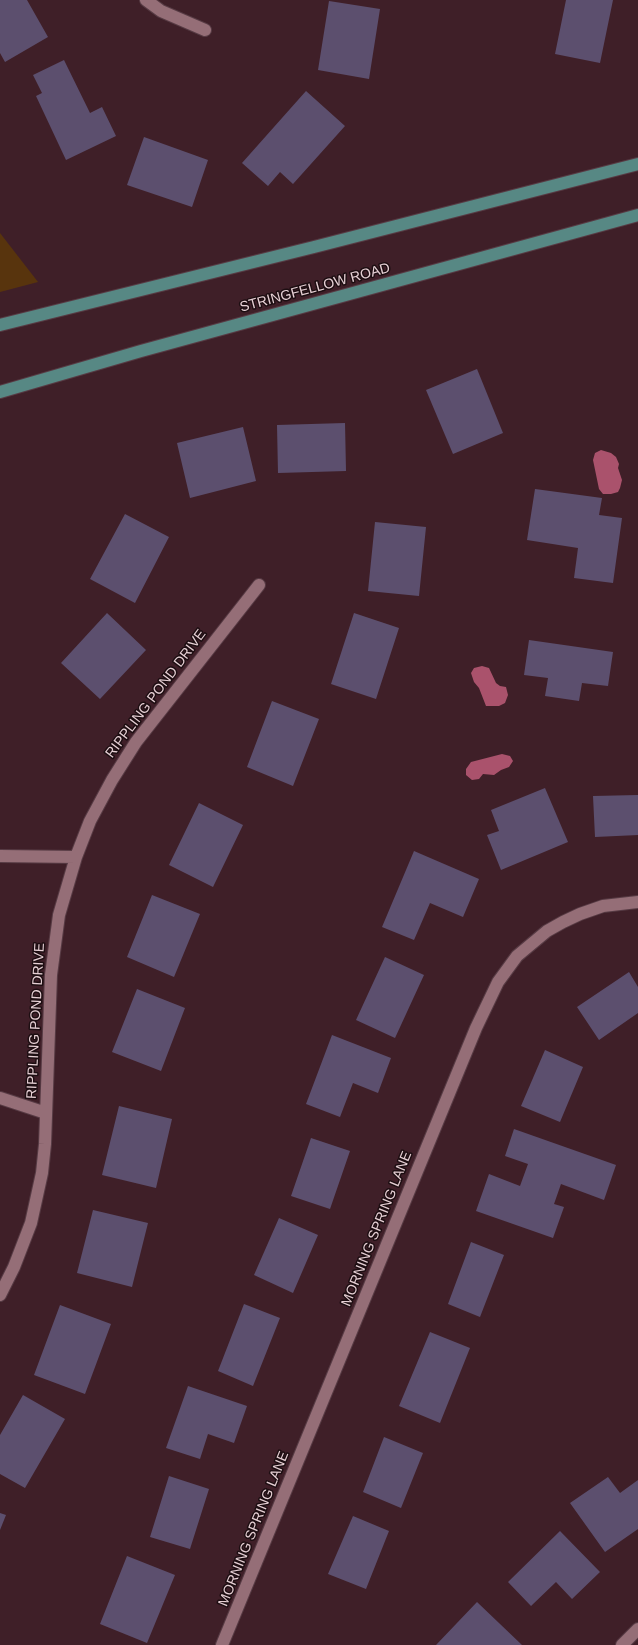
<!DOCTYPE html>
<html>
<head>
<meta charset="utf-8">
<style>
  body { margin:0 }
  canvas { display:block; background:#3f1f28 }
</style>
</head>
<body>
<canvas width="638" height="1645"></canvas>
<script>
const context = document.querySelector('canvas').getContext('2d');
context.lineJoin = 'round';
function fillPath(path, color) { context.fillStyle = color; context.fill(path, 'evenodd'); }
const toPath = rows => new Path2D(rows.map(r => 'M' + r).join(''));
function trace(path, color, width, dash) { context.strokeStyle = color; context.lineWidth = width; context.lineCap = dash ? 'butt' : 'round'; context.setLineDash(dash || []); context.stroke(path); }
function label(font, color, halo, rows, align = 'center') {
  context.font = font + ' Arial,sans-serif'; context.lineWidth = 3; context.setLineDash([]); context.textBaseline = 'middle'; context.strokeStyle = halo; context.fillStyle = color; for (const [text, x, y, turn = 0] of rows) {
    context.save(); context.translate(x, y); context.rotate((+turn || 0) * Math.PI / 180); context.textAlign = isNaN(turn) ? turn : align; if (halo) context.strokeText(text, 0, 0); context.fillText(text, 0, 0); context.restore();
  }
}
fillPath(toPath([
  [0,233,38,282,0,292]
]), '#58340d');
fillPath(toPath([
  [601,450,611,453,616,457,619,464,618,468,622,480,620,488,618,492,611,494,603,494,599,489,593,460,595,453],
  [482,666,489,668,496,683,500,686,506,687,508,695,505,703,499,706,486,706,479,688,474,682,471,673,474,668],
  [502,754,510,756,513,761,509,767,501,770,494,775,483,774,479,779,472,780,466,775,466,769,471,762]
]), '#aa526c');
fillPath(toPath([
  [0,0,27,0,48,37,5,62,0,53],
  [566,0,613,0,600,63,555,54],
  [329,1,380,9,369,79,318,70],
  [64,60,90,113,102,107,116,136,66,160,36,96,42,93,33,75],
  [306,91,345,126,293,184,280,172,268,186,242,163],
  [144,137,208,160,192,207,127,185],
  [477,369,503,433,453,454,426,390],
  [345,423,346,471,278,473,277,425],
  [243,427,256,481,190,498,177,443],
  [535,489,602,498,599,515,622,518,613,583,574,578,578,548,527,540],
  [125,514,169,537,135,603,90,579],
  [375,522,426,527,419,596,368,591],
  [107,613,146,650,100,699,61,663],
  [354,613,399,628,376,699,331,684],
  [529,640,613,652,608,686,582,683,579,701,545,696,548,678,524,675],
  [272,701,319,719,293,786,247,767],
  [545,788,568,842,501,870,487,835,499,831,491,810],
  [638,795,638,835,595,837,593,796],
  [199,803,243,825,213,887,169,865],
  [414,851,479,879,463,917,430,903,414,940,382,927],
  [152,895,200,914,174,977,127,957],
  [385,957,424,975,395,1038,356,1020],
  [629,972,638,987,638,1013,599,1040,577,1007],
  [137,989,185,1008,161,1071,112,1052],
  [332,1035,391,1058,378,1093,353,1083,340,1117,306,1104],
  [545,1050,583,1067,560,1122,521,1106],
  [119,1106,172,1119,156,1188,102,1175],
  [514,1129,616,1165,604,1200,561,1184,554,1204,564,1207,553,1238,476,1211,489,1174,520,1186,528,1164,505,1156],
  [311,1138,350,1151,330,1209,291,1196],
  [93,1210,148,1223,132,1287,77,1273],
  [279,1218,318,1235,293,1293,254,1275],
  [471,1242,504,1255,480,1317,448,1304],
  [244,1304,280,1318,253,1386,218,1371],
  [60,1305,111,1324,85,1394,34,1375],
  [430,1332,470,1348,440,1423,399,1406],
  [188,1386,247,1406,234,1443,208,1434,200,1459,166,1448],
  [23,1395,65,1419,25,1488,0,1474,0,1435],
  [384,1437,423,1453,401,1508,363,1492],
  [169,1476,209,1489,190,1549,150,1537],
  [608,1477,620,1493,638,1480,638,1529,605,1552,570,1503],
  [0,1513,6,1515,0,1530],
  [353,1516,389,1531,366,1589,328,1574],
  [560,1531,600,1572,572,1599,556,1582,531,1606,508,1582],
  [127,1556,175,1575,147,1643,100,1624],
  [477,1602,522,1645,436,1645]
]), '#5c4f6e');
const minor = toPath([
  [146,0,161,11,205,30],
  [0,856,76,857],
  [0,1098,46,1113],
  [0,1295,14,1267,31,1223,42,1173,45,1144,51,975,59,915,76,857,90,821,112,780,136,742,259,585],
  [222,1645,476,1028,498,982,517,956,547,931,563,922,580,914,603,906,638,902],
  [622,1645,638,1629]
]);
const major = toPath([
  [0,325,314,247,638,164],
  [0,392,141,351,638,215]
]);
trace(minor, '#573b44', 14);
trace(major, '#573b44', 14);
trace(minor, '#956e77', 12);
trace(major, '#578884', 12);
label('14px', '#e7d0d5', '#1d0e12', [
  ["STRINGFELLOW ROAD",315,288,-15],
  ["RIPPLING POND DRIVE",156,694,-53],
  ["RIPPLING POND DRIVE",36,1021,-87],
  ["MORNING SPRING LANE",377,1229,-68],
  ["MORNING SPRING LANE",254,1529,-68]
]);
</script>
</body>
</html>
